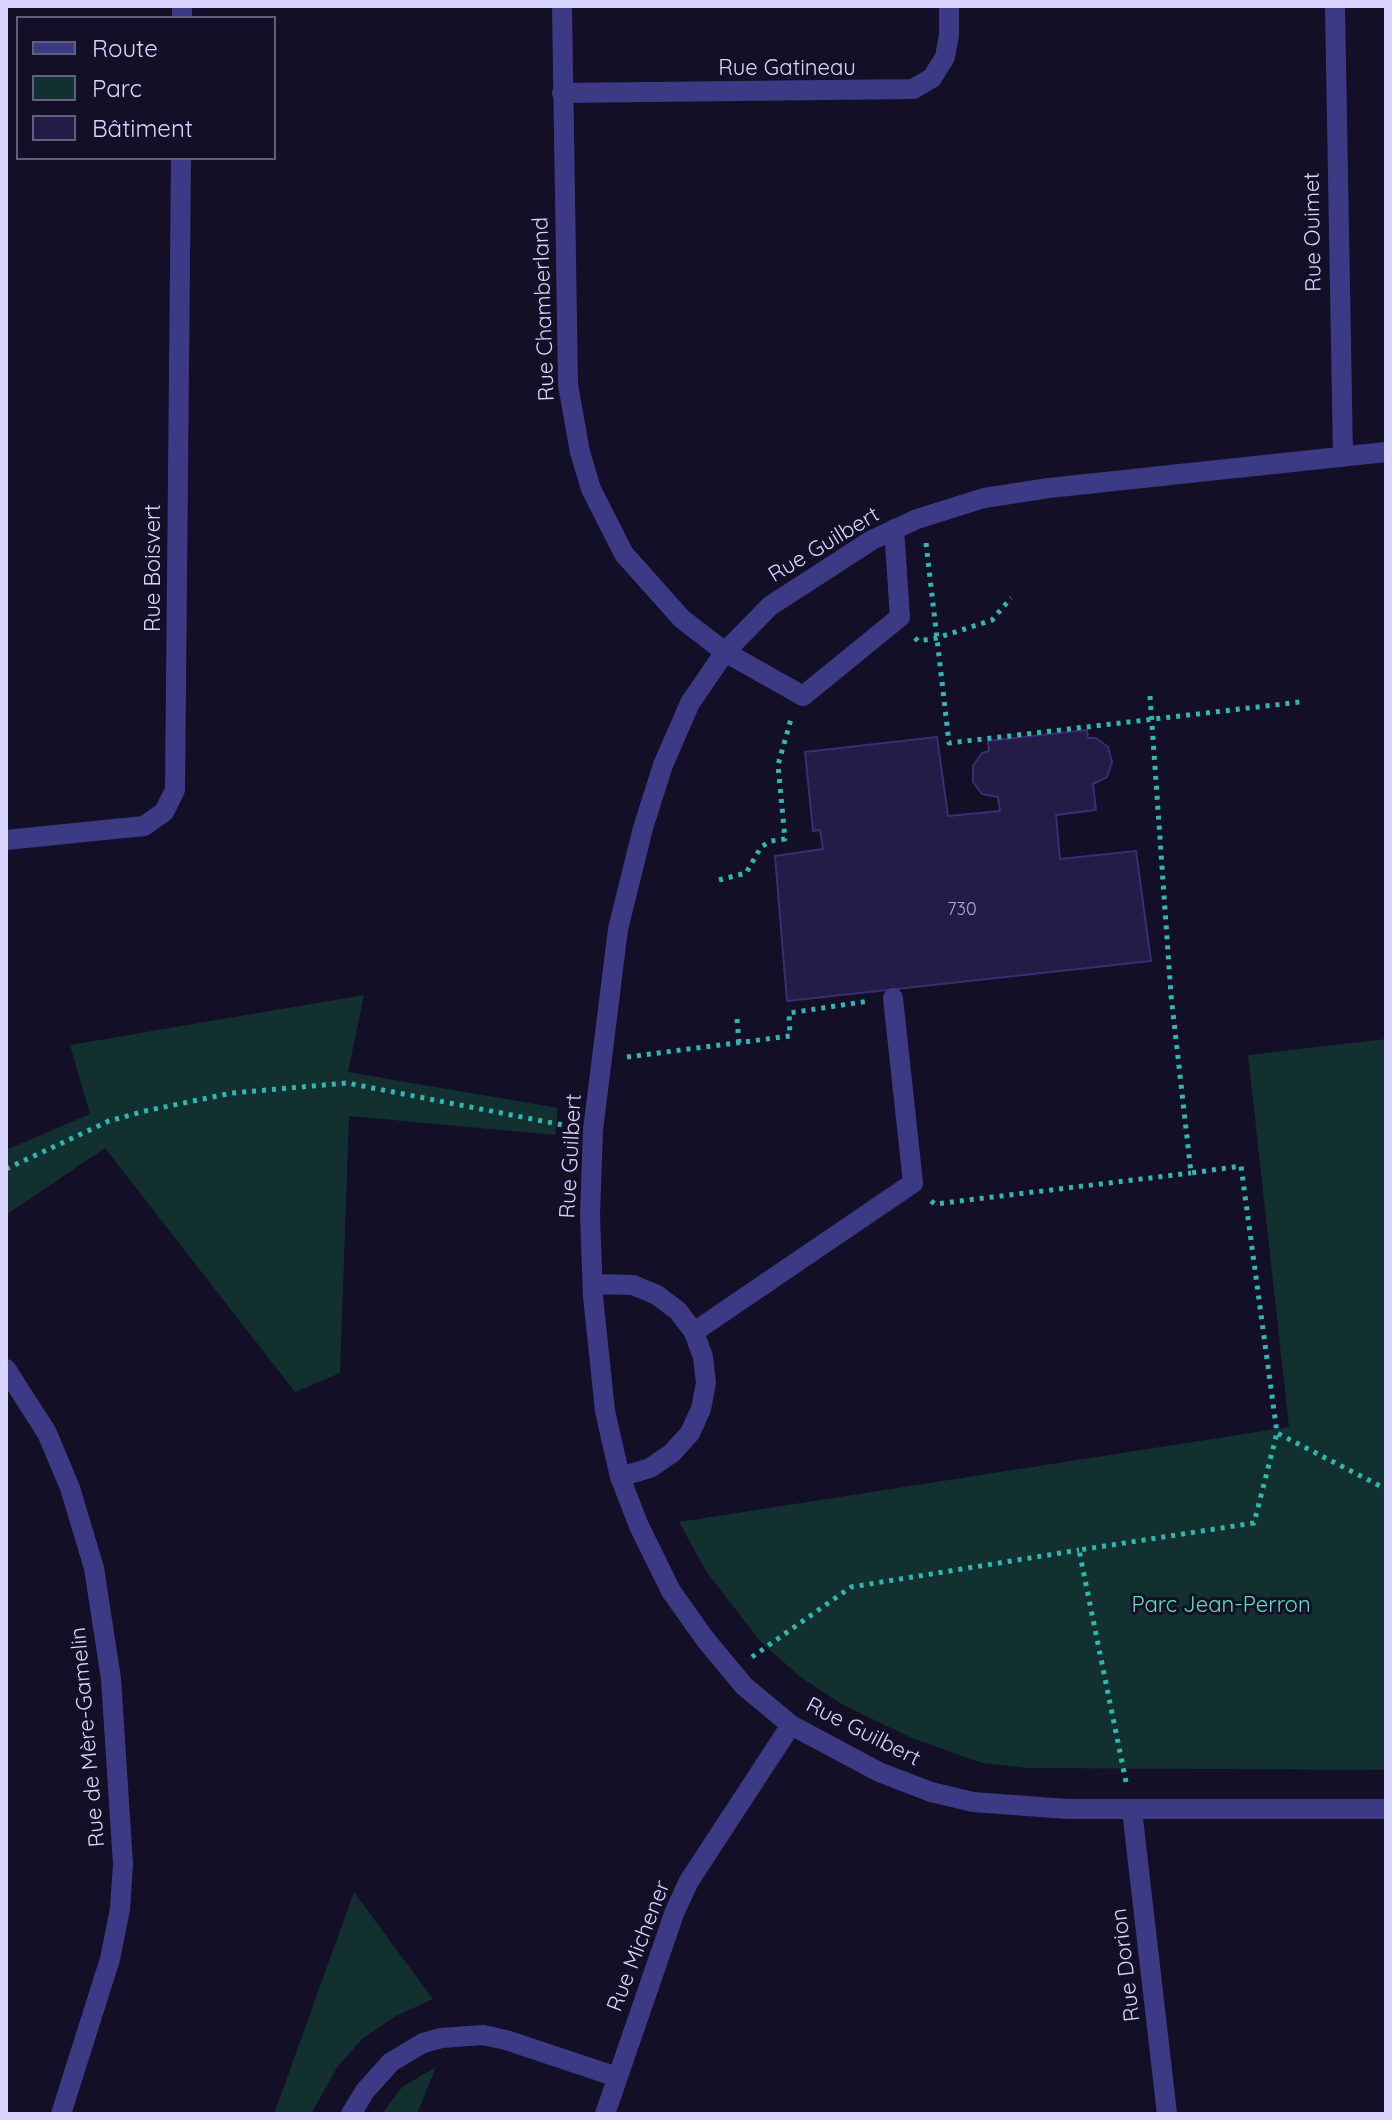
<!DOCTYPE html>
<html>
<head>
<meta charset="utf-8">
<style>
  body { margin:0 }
  #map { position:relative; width:1392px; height:2120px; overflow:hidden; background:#130f26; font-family:Quicksand,sans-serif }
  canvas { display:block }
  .frame { position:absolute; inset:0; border:8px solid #d9d4ff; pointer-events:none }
  .legend { position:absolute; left:16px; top:16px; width:260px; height:144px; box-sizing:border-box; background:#130f26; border:2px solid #625e7d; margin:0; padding:10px 14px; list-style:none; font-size:24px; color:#d9d4ff }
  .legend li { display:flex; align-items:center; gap:16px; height:40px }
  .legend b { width:40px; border:2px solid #625e7d }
</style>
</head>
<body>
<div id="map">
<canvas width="1392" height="2120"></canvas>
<div class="frame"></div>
<ul class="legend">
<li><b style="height:10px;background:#3d3a85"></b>Route</li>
<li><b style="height:22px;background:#12302f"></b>Parc</li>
<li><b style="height:22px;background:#241b47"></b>Bâtiment</li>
</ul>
</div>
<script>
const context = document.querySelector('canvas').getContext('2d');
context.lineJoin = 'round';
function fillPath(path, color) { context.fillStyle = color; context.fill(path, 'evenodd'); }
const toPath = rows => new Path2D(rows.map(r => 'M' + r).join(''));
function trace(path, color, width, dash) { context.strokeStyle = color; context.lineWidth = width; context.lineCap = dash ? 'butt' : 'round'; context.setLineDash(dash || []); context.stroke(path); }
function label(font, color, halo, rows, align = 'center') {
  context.font = font + ' Quicksand,sans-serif'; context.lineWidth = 6; context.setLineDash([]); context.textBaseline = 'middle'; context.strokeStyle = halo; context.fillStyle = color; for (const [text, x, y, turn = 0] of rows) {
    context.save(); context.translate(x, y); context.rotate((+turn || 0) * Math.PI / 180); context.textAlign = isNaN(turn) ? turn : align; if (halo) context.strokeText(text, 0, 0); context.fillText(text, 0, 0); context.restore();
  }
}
fillPath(toPath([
  [364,995,348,1072,558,1108,555,1135,349,1116,340,1373,295,1392,105,1148,6,1215,6,1150,90,1114,70,1045],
  [1386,1039,1386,1770,1029,1768,982,1763,912,1738,843,1705,799,1676,760,1641,706,1571,679,1522,1289,1427,1248,1055],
  [354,1892,433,1999,394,2017,362,2039,338,2066,311,2114,274,2114],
  [436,2067,417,2114,382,2114,402,2087]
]), '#12302f');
const building = toPath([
  [1087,730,1088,738,1096,738,1108,747,1112,762,1107,777,1093,784,1096,810,1056,815,1060,859,1136,851,1151,961,787,1001,775,856,823,849,820,830,813,831,805,752,937,737,948,816,1000,811,998,797,982,794,973,782,973,766,982,753,989,751,988,741,1087,730]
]);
fillPath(building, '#241b47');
trace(building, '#3b2d73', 2);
trace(toPath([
  [926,543,949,743,1300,702],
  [915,638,918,641,937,638,992,620,1011,598],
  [1150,696,1171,995,1191,1173,1241,1166,1277,1433,1386,1489],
  [719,880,746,873,761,847,771,841,785,839,778,765,791,719],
  [737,1019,739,1043],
  [627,1057,790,1036,789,1013,869,1001],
  [6,1169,109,1121,145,1111,232,1093,347,1083,568,1126],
  [931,1201,935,1204,1191,1173],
  [752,1657,851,1587,1079,1550],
  [1126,1782,1079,1550,1254,1523,1277,1433]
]), '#2fb8b0', 5, [4, 6]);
trace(toPath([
  [562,6,568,385,580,452,591,489,624,554,682,619,725,652,803,696,900,617,894,529],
  [1335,6,1343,457],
  [182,18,182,6],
  [562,93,913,89,932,78,945,57,949,35,949,6],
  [1386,452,1049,488,984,498,917,519,872,540,770,606,725,652,690,703,663,765,643,828,618,929,593,1130,590,1215,593,1296,605,1411,620,1477,639,1526,671,1591,705,1639,744,1686,791,1725,879,1772,931,1792,973,1802,1067,1809,1386,1809],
  [6,840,144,826,164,812,175,790,181,158],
  [593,1284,633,1285,657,1295,678,1311,694,1332,703,1357,706,1383,701,1409,690,1433,672,1453,650,1468,620,1477],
  [694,1332,913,1183,893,998],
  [6,1369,47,1433,70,1488,94,1568,111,1679,123,1864,120,1909,110,1959,61,2114],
  [1132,1810,1167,2114],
  [351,2114,365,2091,391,2062,423,2043,441,2038,483,2035,506,2040,617,2077],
  [605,2114,675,1911,689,1881,791,1725]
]), '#3d3a85', 20);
label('18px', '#aca6d1', null, [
  ["730",962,910]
]);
label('22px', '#d9d4ff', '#130f26', [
  ["Rue Gatineau",787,68],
  ["Rue Ouimet",1313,232,-91],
  ["Rue Chamberland",544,309,-92],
  ["Rue Guilbert",824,545,-31],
  ["Rue Boisvert",153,568,-90],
  ["Rue Guilbert",571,1156,-87],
  ["Rue Guilbert",863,1732,27],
  ["Rue de Mère-Gamelin",88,1737,-95],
  ["Rue Michener",639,1946,-69],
  ["Rue Dorion",1126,1965,-97]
]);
label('22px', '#5fe0c0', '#130f26', [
  ["Parc Jean-Perron",1221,1605]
]);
</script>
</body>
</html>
